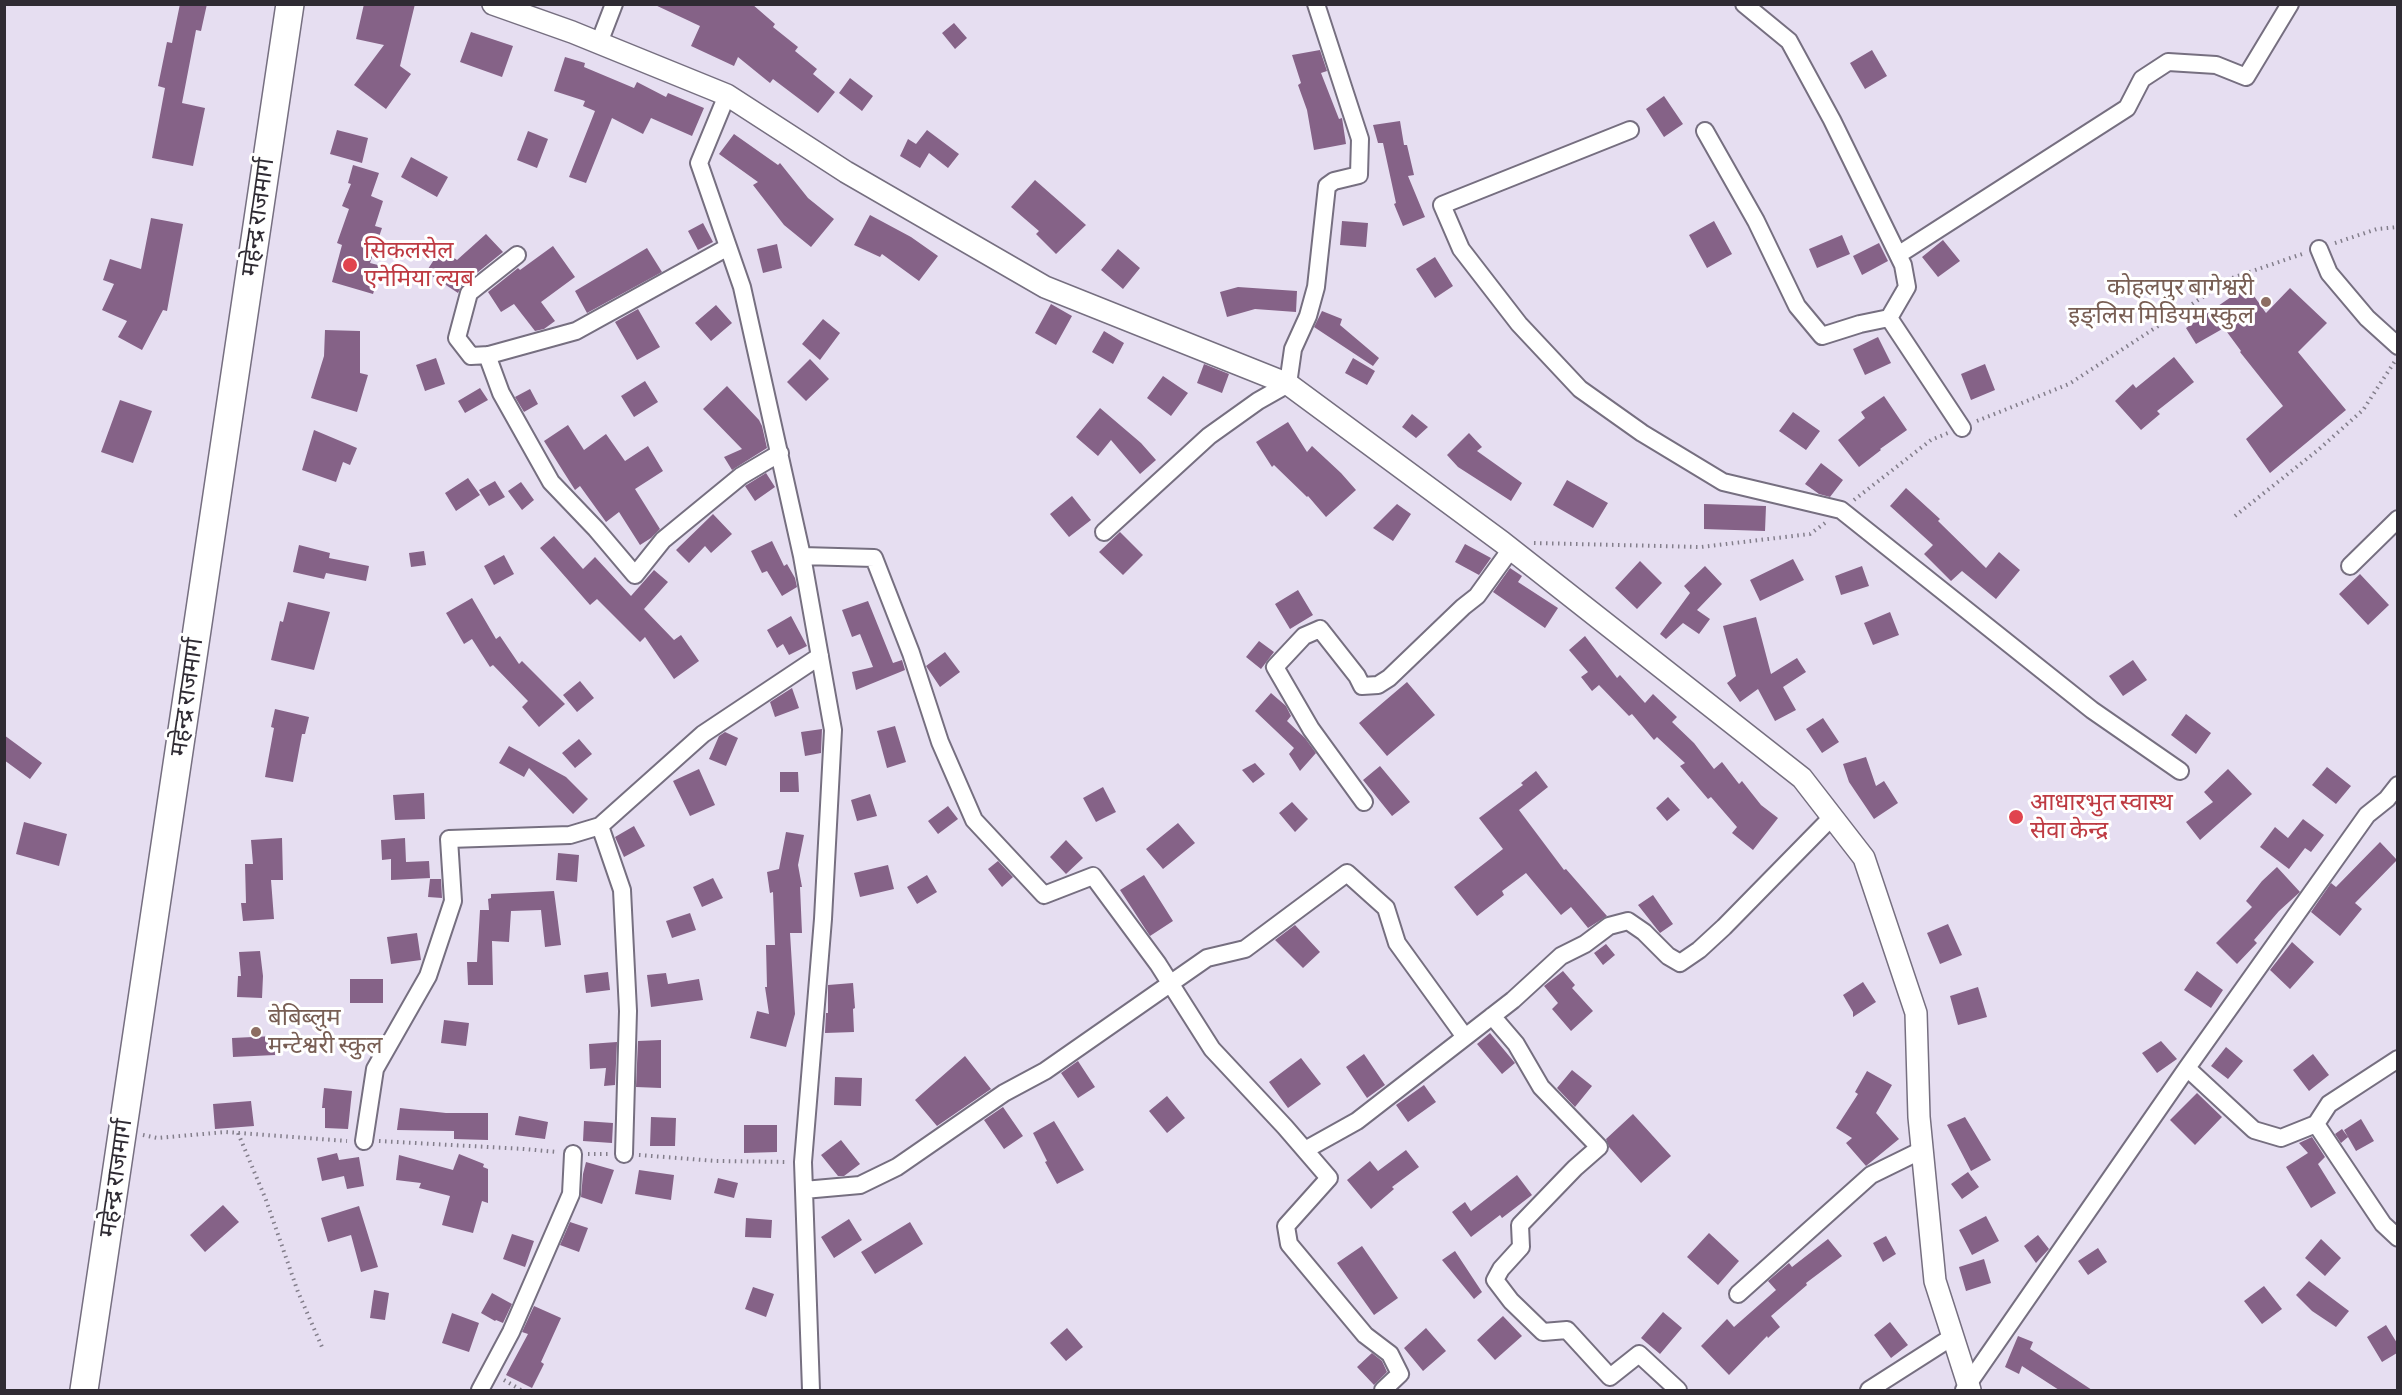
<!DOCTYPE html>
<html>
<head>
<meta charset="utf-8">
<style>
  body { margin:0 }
  #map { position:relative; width:2402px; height:1395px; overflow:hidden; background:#e6def1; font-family:"Alegreya Sans",sans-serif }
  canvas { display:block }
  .frame { position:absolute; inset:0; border:6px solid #2f2b33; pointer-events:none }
</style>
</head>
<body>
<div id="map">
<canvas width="2402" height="1395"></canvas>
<div class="frame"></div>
</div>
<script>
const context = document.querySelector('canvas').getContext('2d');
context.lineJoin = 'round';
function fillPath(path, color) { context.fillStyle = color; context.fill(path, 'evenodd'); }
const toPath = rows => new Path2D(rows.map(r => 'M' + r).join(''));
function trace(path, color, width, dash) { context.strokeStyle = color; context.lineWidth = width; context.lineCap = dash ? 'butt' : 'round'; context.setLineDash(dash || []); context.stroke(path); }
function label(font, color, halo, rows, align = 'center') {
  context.font = font + ' "Alegreya Sans","Noto Sans Devanagari",sans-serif'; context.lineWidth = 6; context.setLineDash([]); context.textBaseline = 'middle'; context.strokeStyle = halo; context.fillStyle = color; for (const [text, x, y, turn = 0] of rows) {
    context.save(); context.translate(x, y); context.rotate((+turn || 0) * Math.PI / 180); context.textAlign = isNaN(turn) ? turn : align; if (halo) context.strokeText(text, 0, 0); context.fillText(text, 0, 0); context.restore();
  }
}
fillPath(toPath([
  [180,4,207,4,201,31,196,30,182,103,205,108,193,166,152,158,165,88,158,86,167,42,172,43],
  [364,4,415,4,400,66,411,74,386,109,354,85,384,45,356,39],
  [653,4,752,4,775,24,773,27,798,47,795,51,817,69,813,74,835,92,818,113,773,79,770,83,738,57,734,66,691,46,700,26],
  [954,23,967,38,955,49,942,33],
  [471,32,513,46,502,77,460,62],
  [1320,50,1327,71,1321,73,1339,119,1342,118,1346,144,1314,150,1307,110,1298,85,1301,83,1292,55],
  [1872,50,1887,76,1865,89,1850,63],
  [565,57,585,63,584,67,634,88,637,82,666,97,668,93,704,108,692,136,651,118,643,134,612,118,586,183,569,177,595,111,583,106,585,101,554,91],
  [850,78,873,96,862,111,839,93],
  [1664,96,1683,124,1664,137,1646,109],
  [1400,121,1404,145,1407,145,1414,175,1408,176,1425,217,1403,226,1394,204,1396,203,1383,143,1378,143,1373,125],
  [337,130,368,138,362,163,330,154],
  [927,130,959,154,948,168,929,153,920,168,900,156,908,139,916,144],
  [528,131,548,139,537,168,517,160],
  [734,134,778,165,780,163,808,198,834,219,811,247,784,225,753,185,758,182,719,154],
  [411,157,448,177,437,197,401,177],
  [353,165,379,173,371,196,383,201,375,226,382,228,370,263,382,266,373,294,332,282,342,245,337,243,349,209,342,206,351,184,348,183],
  [1035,180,1086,225,1056,254,1036,234,1039,231,1011,207],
  [870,215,911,237,938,256,919,281,882,254,880,257,854,245],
  [151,218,183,224,167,311,163,310,142,350,118,337,127,321,102,310,114,284,103,280,110,259,141,269],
  [1342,221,1368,223,1366,247,1340,245],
  [1714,221,1732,254,1707,268,1689,235],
  [703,223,713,242,698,250,688,231],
  [486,234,503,252,462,285,458,293,426,272,441,249,457,260],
  [1842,235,1850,254,1817,268,1809,249],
  [1943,240,1960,261,1938,277,1922,257],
  [1879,243,1888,261,1862,275,1853,256],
  [777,244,782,268,763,273,757,249],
  [553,246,575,277,541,302,555,321,544,329,535,331,514,304,501,312,488,292,518,268,520,270],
  [647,248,662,272,587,313,575,291],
  [1118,249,1140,268,1123,289,1101,270],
  [1435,257,1453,286,1435,298,1416,269],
  [2247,286,2266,313,2290,288,2327,323,2298,352,2346,410,2270,473,2246,439,2283,406,2240,352,2241,351,2224,328,2196,344,2186,328],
  [1238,287,1297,291,1296,312,1255,309,1227,317,1220,292],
  [1051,304,1072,316,1056,345,1035,333],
  [716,305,732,323,711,341,695,323],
  [638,309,660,347,637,360,615,322],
  [1322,311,1342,319,1340,325,1379,358,1373,366,1314,327],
  [823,319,840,333,820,360,802,344],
  [325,330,360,331,360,373,368,375,357,412,311,398,324,356],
  [1104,331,1124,343,1113,364,1092,352],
  [1878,337,1891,363,1865,375,1853,349],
  [2174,357,2194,382,2157,411,2160,414,2141,430,2115,401,2133,384,2136,388],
  [436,358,445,384,425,391,416,365],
  [1353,358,1375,371,1367,385,1345,373],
  [810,359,829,379,806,401,787,382],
  [1204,364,1229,374,1222,393,1197,383],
  [1985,364,1995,390,1971,400,1961,374],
  [1163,376,1188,393,1171,416,1147,398],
  [645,381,658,402,634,417,621,396],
  [727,386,759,420,762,426,767,448,732,470,724,457,742,449,703,409],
  [480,388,488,400,465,413,458,401],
  [530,389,538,404,524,412,515,397],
  [1884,396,1907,430,1880,449,1881,450,1859,467,1838,440,1865,418,1861,412],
  [120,400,152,411,133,463,101,452],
  [1100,408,1141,443,1156,460,1140,474,1111,440,1098,456,1076,437],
  [1793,412,1820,431,1806,450,1779,431],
  [1412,414,1428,427,1416,438,1402,427],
  [1288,422,1307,452,1312,446,1341,473,1356,490,1326,517,1308,496,1307,497,1274,465,1272,467,1256,442],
  [568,425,584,450,606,434,625,461,648,446,663,471,635,489,660,529,651,538,640,545,619,512,606,522,580,486,575,490,544,441],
  [314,430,357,448,350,465,343,462,336,482,302,470],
  [1469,433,1482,447,1477,451,1522,483,1511,501,1458,467,1447,455],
  [1821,463,1843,480,1830,497,1819,494,1805,484],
  [766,473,775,487,755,501,745,486],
  [468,478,480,495,456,511,445,493],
  [1567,480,1608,503,1593,528,1553,505],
  [495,481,505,497,489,506,479,490],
  [521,482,534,500,522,510,508,491],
  [1906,488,1940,519,1938,521,1986,568,1999,552,2020,570,1996,599,1962,571,1951,581,1924,554,1933,545,1890,506],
  [1072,496,1091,520,1069,537,1050,514],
  [1397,504,1411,514,1393,541,1373,528],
  [1704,504,1766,506,1765,531,1704,529],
  [713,514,732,534,711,553,705,546,689,563,676,550],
  [1120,532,1143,555,1123,575,1099,552],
  [554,536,583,569,595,557,631,596,654,570,668,582,644,609,674,640,681,635,699,661,674,679,645,637,640,642,597,599,590,605,540,548],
  [772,541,784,566,787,564,795,578,797,587,782,596,767,571,762,573,751,551],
  [1465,544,1491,558,1479,575,1455,562],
  [299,545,330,553,329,558,369,566,366,581,326,573,324,579,293,572],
  [424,551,426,565,411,567,409,553],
  [504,555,514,574,494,585,484,566],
  [1793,559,1804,580,1760,601,1750,580],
  [1640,561,1662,583,1637,609,1615,588],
  [1705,566,1722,584,1697,610,1710,619,1699,634,1683,623,1666,639,1660,634,1690,593,1684,586],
  [1862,566,1869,586,1841,595,1835,576],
  [1510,568,1522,576,1518,582,1558,608,1545,628,1493,592],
  [2360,574,2389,605,2368,625,2339,594],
  [1298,590,1313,615,1290,629,1275,604],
  [472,598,496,639,500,636,519,664,522,661,565,704,539,727,522,707,528,701,493,665,490,667,472,639,464,644,446,613],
  [868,601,893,663,902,660,905,670,856,690,852,672,873,667,860,634,852,637,842,610],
  [288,602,330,612,314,670,271,660,280,621,283,622],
  [1890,612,1899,635,1873,645,1864,623],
  [791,616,807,646,789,655,783,644,777,648,767,630],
  [1756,617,1771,674,1797,658,1806,672,1783,687,1796,710,1775,721,1758,689,1740,702,1727,683,1736,676,1723,626],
  [1585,636,1617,678,1620,675,1645,703,1653,694,1677,717,1672,722,1694,743,1714,769,1722,762,1739,784,1742,781,1761,805,1778,818,1753,850,1732,833,1737,827,1711,797,1708,799,1680,766,1685,763,1657,737,1654,740,1632,714,1629,716,1599,685,1592,691,1581,677,1588,672,1569,650],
  [1259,641,1274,652,1261,669,1246,657],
  [945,652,960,672,940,687,926,666],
  [2133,660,2147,680,2123,696,2109,676],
  [580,681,594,698,577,712,563,695],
  [1407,682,1435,715,1387,756,1359,723],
  [792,688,799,708,775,717,770,702],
  [1271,693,1286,706,1291,716,1287,721,1305,738,1316,753,1300,771,1289,754,1294,748,1255,711],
  [275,709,309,717,305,734,302,734,293,782,265,777,274,728,271,727],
  [2186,714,2211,733,2196,754,2171,735],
  [1823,718,1839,742,1822,753,1806,729],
  [895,726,906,762,887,768,877,731],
  [822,729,821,753,805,756,801,732],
  [725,732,738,738,726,766,709,759,719,736],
  [4,735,42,763,30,779,4,760],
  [579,739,592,754,575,768,562,753],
  [509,746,566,777,588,799,573,814,529,768,524,777,499,763],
  [1866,757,1876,786,1884,781,1898,803,1874,819,1849,782,1843,764],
  [1255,763,1265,774,1253,783,1242,770],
  [1380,766,1410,802,1392,816,1363,780],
  [2327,767,2351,786,2336,804,2312,785],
  [699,769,715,805,690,816,673,781],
  [2228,769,2252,794,2200,840,2186,822,2213,802,2204,792],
  [1536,771,1548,787,1519,810,1564,870,1566,869,1607,916,1588,928,1571,907,1561,915,1526,873,1502,891,1504,895,1477,916,1454,887,1503,849,1479,818,1523,785,1521,783],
  [780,772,798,772,799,792,780,792],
  [1103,787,1116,812,1096,822,1083,798],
  [424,793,425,819,395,820,393,795],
  [870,794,877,816,857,821,851,800],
  [1668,797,1680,810,1667,821,1656,808],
  [1292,802,1308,819,1295,832,1279,813],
  [948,806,958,819,938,834,928,821],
  [2303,819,2324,835,2311,852,2305,848,2289,869,2260,847,2275,827,2288,838],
  [24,822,67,834,59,866,16,854],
  [1178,823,1195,843,1163,869,1146,849],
  [634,826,645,846,624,857,615,837],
  [786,832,804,835,798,865,802,887,800,887,802,933,790,933,795,1014,786,1047,750,1038,757,1011,769,1014,765,987,767,987,766,945,775,945,773,892,770,893,767,872,779,869],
  [282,838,283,880,271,880,274,919,243,921,241,903,246,903,245,864,253,864,251,840],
  [405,838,406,862,429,861,430,878,391,880,391,859,382,860,381,840],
  [1066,840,1083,858,1066,874,1050,857],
  [2380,842,2397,860,2355,903,2362,909,2340,936,2311,912,2331,883,2336,887],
  [558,853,579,855,577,882,556,880],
  [998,861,1013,877,1002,887,988,869],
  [888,865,894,889,860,897,854,873],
  [2277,867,2300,892,2279,911,2254,940,2257,943,2237,964,2216,943,2252,907,2246,901,2262,881],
  [927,875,937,892,917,904,907,887],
  [1144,875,1173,921,1150,936,1120,890],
  [713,878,723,898,702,907,693,887],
  [430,879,441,879,442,898,428,897],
  [554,891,561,945,545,947,541,910,511,911,509,942,492,941,493,985,468,985,467,962,477,962,480,910,489,910,488,899,491,898,491,894],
  [1653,895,1673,924,1660,933,1638,905],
  [690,913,696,930,672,938,666,921],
  [1948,924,1962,955,1940,964,1927,933],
  [1295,925,1320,952,1303,968,1275,940],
  [417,933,421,960,391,964,387,937],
  [2292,942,2314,962,2290,989,2270,970],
  [1606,944,1615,955,1603,965,1594,953],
  [260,951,263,976,262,998,237,997,238,976,241,976,239,952],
  [1563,971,1575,985,1572,988,1593,1011,1571,1031,1552,1009,1558,1003,1544,986],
  [2197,971,2223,990,2211,1008,2184,990],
  [608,972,610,990,586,993,584,975],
  [666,973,668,984,699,979,703,1000,651,1007,647,975],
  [350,979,383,979,383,1003,350,1003],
  [1863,982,1876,1002,1853,1017,1853,1012,1843,995],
  [853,983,855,1008,853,1009,854,1032,825,1033,826,1013,828,1013,828,985],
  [1978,987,1987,1017,1958,1025,1950,996],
  [444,1020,469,1023,466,1046,441,1043],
  [1490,1033,1515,1063,1502,1074,1477,1044],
  [274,1036,275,1055,233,1057,232,1038],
  [661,1040,661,1088,636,1087,638,1041],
  [2161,1041,2177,1059,2157,1073,2142,1053],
  [617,1042,615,1085,604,1086,606,1068,590,1069,589,1044],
  [2226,1047,2243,1061,2228,1079,2211,1066],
  [1364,1054,1385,1085,1367,1098,1346,1067],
  [2313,1054,2329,1075,2309,1091,2293,1070],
  [965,1056,991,1089,937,1126,915,1100],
  [1301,1058,1321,1084,1288,1108,1269,1082],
  [1078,1061,1095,1087,1078,1098,1061,1073],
  [1572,1070,1592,1086,1575,1107,1557,1088],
  [1867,1071,1892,1085,1876,1113,1899,1139,1866,1166,1846,1143,1852,1138,1836,1128,1858,1094,1855,1092],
  [835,1077,862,1078,861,1106,834,1105],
  [1424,1085,1436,1102,1408,1122,1396,1105],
  [324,1088,352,1091,348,1129,325,1128,325,1108,322,1108],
  [2197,1093,2222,1117,2195,1145,2170,1120],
  [1167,1096,1185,1118,1167,1133,1149,1111],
  [251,1101,254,1126,215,1129,213,1104],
  [1003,1107,1023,1136,1004,1149,984,1120],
  [400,1108,446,1113,488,1113,488,1140,454,1139,454,1131,397,1130],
  [1633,1114,1671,1156,1641,1183,1609,1147,1606,1139],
  [519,1116,548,1122,545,1139,515,1135],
  [651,1117,676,1118,675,1146,650,1146],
  [1965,1117,1991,1160,1971,1171,1947,1125],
  [2361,1119,2374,1141,2356,1151,2344,1130],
  [584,1121,613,1123,612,1143,583,1141],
  [1054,1121,1084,1170,1057,1184,1045,1162,1047,1161,1033,1133],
  [744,1125,777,1125,777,1152,744,1153],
  [2342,1129,2348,1137,2341,1143,2335,1134],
  [2312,1137,2325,1157,2318,1164,2336,1193,2311,1208,2286,1167,2308,1153,2299,1143],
  [841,1140,860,1164,844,1176,838,1176,821,1155],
  [1406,1150,1419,1167,1392,1187,1394,1189,1371,1209,1347,1180,1370,1161,1378,1171],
  [337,1153,339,1160,359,1157,364,1186,347,1189,344,1176,322,1181,317,1158],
  [459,1154,484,1164,483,1167,488,1169,488,1203,482,1201,473,1233,442,1225,450,1196,419,1188,421,1183,396,1180,399,1155,453,1170],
  [586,1162,614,1170,602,1204,581,1197,583,1174],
  [639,1170,674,1175,671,1200,635,1194],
  [1968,1172,1979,1187,1962,1199,1951,1184],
  [1517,1175,1532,1195,1502,1218,1500,1215,1471,1237,1452,1212,1465,1202,1471,1211],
  [718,1178,738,1183,734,1198,714,1193],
  [223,1205,239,1222,205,1252,190,1235],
  [359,1206,378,1267,361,1272,351,1235,328,1242,321,1218],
  [1986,1216,1999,1241,1972,1255,1959,1230],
  [746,1218,772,1220,771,1238,745,1237],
  [849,1219,862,1240,834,1258,821,1237],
  [570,1222,588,1228,579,1252,560,1245],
  [910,1222,923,1244,875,1274,861,1252],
  [1709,1233,1739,1261,1718,1285,1687,1257],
  [512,1234,534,1241,525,1267,503,1259],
  [2038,1235,2049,1249,2036,1263,2024,1246],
  [1886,1236,1896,1254,1883,1262,1873,1243],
  [1828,1239,1842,1256,1806,1283,1807,1285,1771,1316,1780,1327,1768,1338,1767,1336,1729,1375,1701,1346,1727,1319,1734,1327,1776,1290,1768,1281,1789,1263,1792,1267],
  [2321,1239,2341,1258,2325,1276,2305,1258],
  [1362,1246,1398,1298,1374,1315,1337,1263],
  [2098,1248,2107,1262,2088,1275,2078,1261],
  [1455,1251,1482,1292,1474,1299,1442,1260],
  [1984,1259,1991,1283,1966,1291,1959,1267],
  [2309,1281,2349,1311,2336,1327,2312,1311,2296,1295],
  [2264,1286,2282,1309,2262,1324,2244,1301],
  [753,1287,774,1294,766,1317,745,1309],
  [374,1290,389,1293,385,1320,370,1318],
  [492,1293,512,1304,503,1323,496,1320,495,1321,481,1313],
  [534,1306,561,1318,541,1362,544,1364,532,1388,506,1375,528,1334,522,1332],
  [1663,1312,1682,1328,1660,1354,1641,1338],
  [452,1313,479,1323,469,1352,442,1343],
  [1503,1316,1522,1336,1495,1360,1477,1340],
  [1890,1322,1908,1345,1891,1358,1874,1335],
  [2386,1325,2397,1343,2397,1353,2382,1362,2367,1337],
  [1067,1328,1083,1347,1066,1361,1050,1343],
  [1426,1328,1446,1351,1423,1371,1404,1348],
  [2018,1336,2033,1342,2030,1349,2092,1390,2059,1390,2022,1366,2019,1374,2005,1367],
  [1372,1353,1382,1361,1387,1372,1374,1385,1357,1367]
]), '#856287');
const minor = toPath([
  [1744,4,1789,41,1832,120,1903,265,1907,287,1889,318,1962,428],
  [599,43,614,4],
  [727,95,699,163,742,287,802,556,833,730,823,919,803,1162,811,1390],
  [1630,130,1442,205,1461,249,1519,324,1580,389,1642,433,1723,482,1841,510,2092,710,2180,771],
  [1705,131,1756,221,1797,306,1822,336,1860,324,1889,318],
  [2319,249,2329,273,2367,318,2398,346],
  [517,255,469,293,457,338,471,356,489,355,576,331,728,247],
  [1898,255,2127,108,2142,79,2168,62,2216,65,2246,77,2290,4],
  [487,355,501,393,551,482,596,529,635,575,663,540,741,476,780,453],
  [1104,532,1209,436,1258,401,1288,384,1293,349,1308,316,1316,287,1327,186,1334,181,1359,175,1360,139,1316,4],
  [802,556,874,558,911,653,940,742,974,820,1044,895,1093,876,1158,964,1212,1049,1285,1127,1329,1178,1286,1226,1289,1244,1365,1335,1390,1354,1400,1374,1383,1390],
  [2350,566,2398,519],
  [1364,802,1311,729,1275,667,1304,636,1320,629,1357,676,1362,686,1378,685,1389,678,1463,607,1477,596,1511,549],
  [1492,1016,1516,1044,1541,1087,1599,1147,1575,1168,1520,1225,1521,1247,1501,1269,1495,1280,1511,1301,1543,1332,1567,1330,1610,1377,1639,1354,1678,1390],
  [2187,1068,2254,1130,2281,1138,2316,1124,2383,1224,2398,1238],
  [2316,1124,2329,1104,2398,1059],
  [364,1141,375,1069,428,976,453,901,449,839,570,835,600,826],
  [1305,1150,1357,1121,1513,1000,1561,956,1585,944,1609,926,1628,921,1644,932,1668,956,1680,963,1699,950,1724,927,1832,817],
  [624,1154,628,1011,622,890,600,826,703,734,820,656],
  [804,1190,860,1185,897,1167,1004,1093,1045,1071,1207,958,1245,949,1347,873,1386,908,1397,943,1465,1037],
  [1738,1294,1871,1175,1922,1150],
  [480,1390,511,1332,571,1194,573,1154],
  [1869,1390,1952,1337],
  [1964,1390,2187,1068,2367,815,2387,799,2398,785]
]);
const tertiary = toPath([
  [493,4,572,32,727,95,846,172,1045,287,1288,384,1502,542,1802,778,1864,858,1916,1013,1919,1117,1935,1281,1970,1390]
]);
const trunk = toPath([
  [84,1390,290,4]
]);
trace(minor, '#766f80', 20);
trace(tertiary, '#766f80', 24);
trace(trunk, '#766f80', 30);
trace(toPath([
  [2335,243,2377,229,2398,227],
  [1977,421,2069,384,2232,278,2305,253],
  [1854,500,1931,440,1948,433],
  [2235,516,2318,450,2363,410,2395,361],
  [1534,543,1701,547,1810,534,1825,523],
  [238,1133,266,1200,298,1292,322,1347],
  [143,1135,157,1138,226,1132,347,1141],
  [379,1141,524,1149,557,1152],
  [588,1154,608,1154],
  [639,1155,716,1161,788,1162],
  [504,1380,521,1390]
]), '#837e8b', 4, [1.5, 4.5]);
trace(minor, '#fff', 16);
trace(tertiary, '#fff', 21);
trace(trunk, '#fff', 27);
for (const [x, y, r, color] of [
  [350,265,8,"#e0444e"],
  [2266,302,6,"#8d6e63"],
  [2016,817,8,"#e0444e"],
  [256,1032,6,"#8d6e63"]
]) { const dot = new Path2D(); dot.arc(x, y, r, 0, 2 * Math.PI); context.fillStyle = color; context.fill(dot); trace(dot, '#fff', 2); }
label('24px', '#2f2b33', '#fff', [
  ["महेन्द्र राजमार्ग",258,217,-82],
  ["महेन्द्र राजमार्ग",187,697,-82],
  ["महेन्द्र राजमार्ग",116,1178,-82]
]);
label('24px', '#be3a42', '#fff', [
  ["सिकलसेल",364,251],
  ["एनेमिया ल्यब",364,279],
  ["आधारभुत स्वास्थ",2030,803],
  ["सेवा केन्द्र",2030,831]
], 'left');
label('24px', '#785e54', '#fff', [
  ["कोहलपुर बागेश्वरी",2254,288],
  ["इङ्लिस मिडियम स्कुल",2254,316],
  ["बेबिब्लुम",268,1018,"left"],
  ["मन्टेश्वरी स्कुल",268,1046,"left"]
], 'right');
</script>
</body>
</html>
